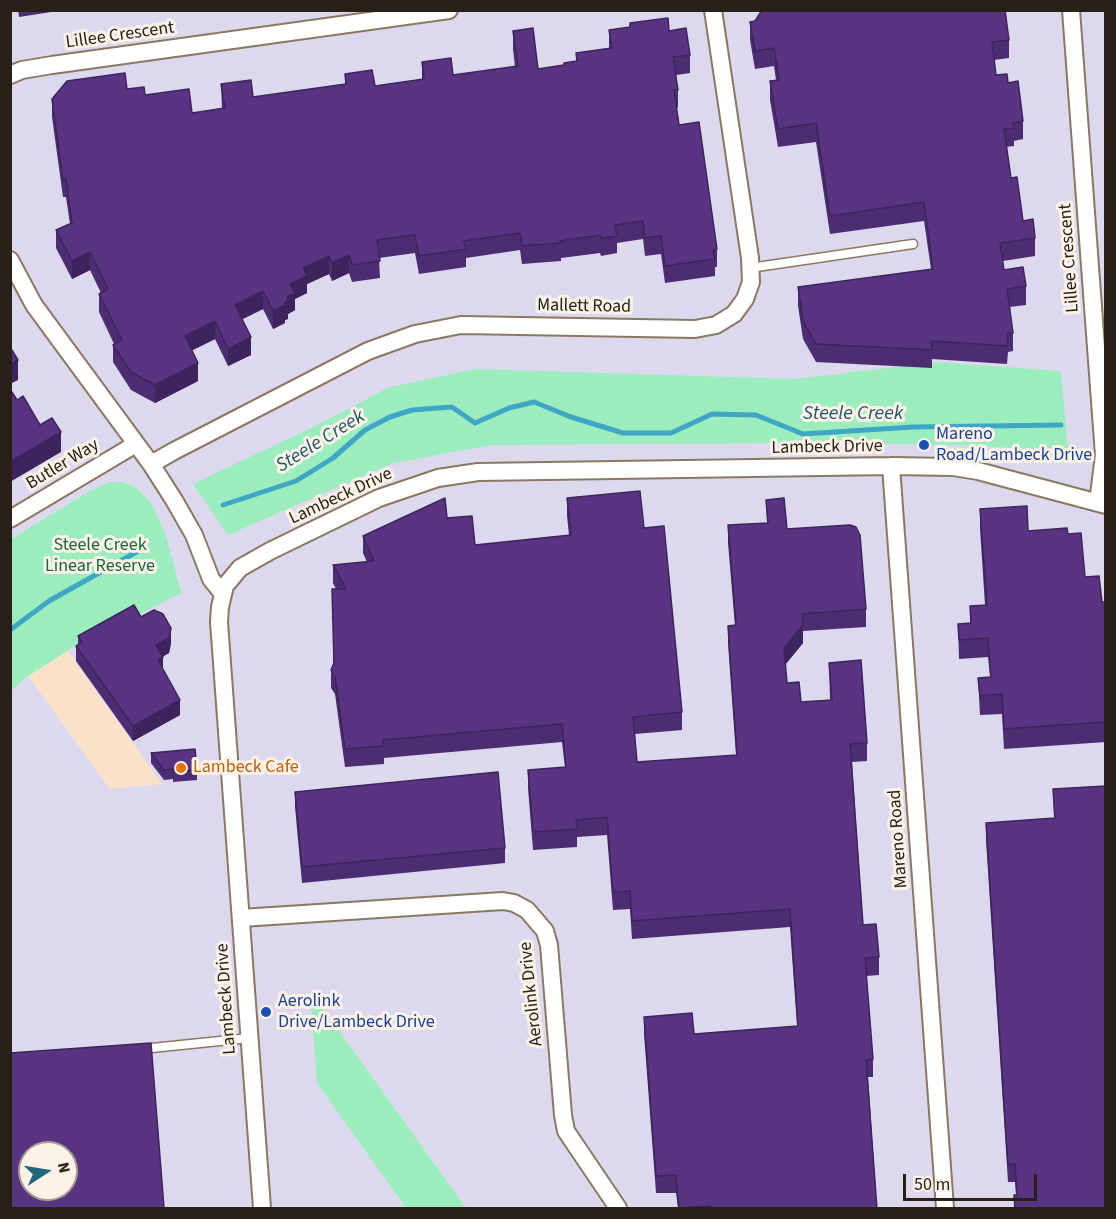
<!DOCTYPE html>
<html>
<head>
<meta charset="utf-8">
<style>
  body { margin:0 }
  #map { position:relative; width:1116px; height:1219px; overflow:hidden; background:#fae2c9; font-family:"Source Sans 3",sans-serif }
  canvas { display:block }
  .frame { position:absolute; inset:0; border:12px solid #292017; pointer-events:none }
  .north { position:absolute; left:18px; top:1141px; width:60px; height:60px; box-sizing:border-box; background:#fcf2e8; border:2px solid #a89e94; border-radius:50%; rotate:78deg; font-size:16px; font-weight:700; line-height:24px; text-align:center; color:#292017 }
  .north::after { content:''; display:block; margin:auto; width:21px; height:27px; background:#246679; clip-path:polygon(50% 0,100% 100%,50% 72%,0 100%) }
  .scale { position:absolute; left:903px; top:1174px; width:134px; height:27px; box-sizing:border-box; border:3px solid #292017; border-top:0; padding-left:8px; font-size:18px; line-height:21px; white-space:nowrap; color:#292017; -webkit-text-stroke:4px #fcf2e8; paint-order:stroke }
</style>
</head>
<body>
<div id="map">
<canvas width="1116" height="1219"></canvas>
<div class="frame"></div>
<div class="north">N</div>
<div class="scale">50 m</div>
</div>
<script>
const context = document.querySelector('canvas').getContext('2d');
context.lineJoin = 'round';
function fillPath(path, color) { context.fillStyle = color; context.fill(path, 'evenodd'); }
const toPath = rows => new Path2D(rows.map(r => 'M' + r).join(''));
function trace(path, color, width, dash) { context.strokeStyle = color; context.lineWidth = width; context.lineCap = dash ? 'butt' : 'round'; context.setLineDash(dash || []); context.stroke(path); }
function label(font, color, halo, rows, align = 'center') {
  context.font = font + ' "Source Sans 3",sans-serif'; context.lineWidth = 6; context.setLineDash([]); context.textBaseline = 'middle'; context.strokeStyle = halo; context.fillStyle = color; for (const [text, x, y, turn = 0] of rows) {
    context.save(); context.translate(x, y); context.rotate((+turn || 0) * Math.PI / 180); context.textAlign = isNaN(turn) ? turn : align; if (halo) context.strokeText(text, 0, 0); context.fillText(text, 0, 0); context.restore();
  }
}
fillPath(toPath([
  [11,11,1105,11,1105,1208,466,1208,311,991,406,1208,11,1208,11,691,28,676,110,789,162,784,68,651,80,643,77,637,136,606,140,614,165,532,151,503,136,487,122,482,110,482,94,489,11,539],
  [30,1153,66,1153,66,1189,30,1189]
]), '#dcd9ef');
fillPath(toPath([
  [936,362,1061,371,1068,451,958,445,816,443,492,445,393,463,228,535,193,484,311,428,390,387,476,369,796,379],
  [110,482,122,482,136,487,151,503,165,532,181,593,140,614,135,606,78,637,80,643,28,676,11,691,11,539,93,489],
  [310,990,466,1208,406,1208,317,1083]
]), '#9bedbd');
trace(toPath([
  [223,505,296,481,333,458,365,430,390,417,412,410,452,407,475,423,509,408,534,402,571,417,623,433,671,433,712,414,756,415,803,434,913,427,1061,425],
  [10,630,49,601,140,550]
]), '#40a6c5', 5);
const lane = toPath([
  [750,268,913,244],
  [142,1049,249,1038]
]);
const street = toPath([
  [1071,10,1104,455,1098,503],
  [10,75,22,70,52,65,449,10],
  [10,260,34,305,151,464,174,500,194,535,211,579,223,594],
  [151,464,174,451,368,351,415,334,461,325,695,329,716,325,734,314,745,299,751,282,750,258,713,10],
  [891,466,945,1208],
  [10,519,136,444],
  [241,918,503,901,514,903,527,910,545,931,549,945,563,1115,566,1131,618,1208],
  [262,1208,219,622,220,607,225,586,240,568,270,551,379,498,438,478,478,472,891,466,953,467,978,471,1106,505]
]);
trace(lane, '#8d7761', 11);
trace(street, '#8d7761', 20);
trace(lane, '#fff', 8);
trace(street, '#fff', 16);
fillPath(toPath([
  [18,10,64,10,19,17],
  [750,22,1009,40,1009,58,994,60,996,75,1008,83,1023,121,1023,139,1014,141,1014,146,1006,147,1011,178,1023,221,1035,238,1035,256,1003,261,1004,270,1026,286,1026,305,1010,307,1013,333,1013,351,1008,352,1007,364,932,359,932,368,816,362,803,339,798,306,798,287,931,269,924,221,830,234,816,142,778,147,770,100,770,81,776,80,774,66,755,69,750,40],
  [630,23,669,31,690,55,690,73,676,75,678,90,678,107,677,108,679,125,717,249,717,267,715,267,715,276,665,283,661,254,645,256,643,239,617,243,617,253,601,256,600,253,561,258,561,261,522,264,520,250,466,258,466,267,419,274,415,253,379,258,380,278,352,282,349,273,332,281,329,274,307,284,307,293,295,299,295,310,288,314,288,319,285,320,285,323,273,329,263,309,242,319,251,355,228,366,215,339,192,350,198,381,155,403,131,390,113,362,113,345,114,344,99,312,99,294,101,293,90,270,72,279,56,248,56,230,70,224,66,197,63,197,52,117,52,99,127,89,145,95,192,113,222,108,221,84,253,97,345,84,345,74,375,86,422,79,422,62,453,75,515,67,513,49,513,31,538,69,564,65,576,61,576,53,609,48,609,30,630,28],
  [567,498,644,528,682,712,682,730,635,734,637,762,736,755,728,644,728,626,735,626,728,543,728,525,767,523,766,500,787,529,866,609,866,627,803,631,803,643,785,665,787,683,801,702,830,700,829,663,867,743,867,761,852,762,863,925,879,957,879,975,866,976,873,1059,873,1077,868,1077,877,1209,678,1209,676,1193,656,1193,644,1034,644,1017,694,1034,797,1026,790,927,632,939,630,909,613,910,607,835,577,837,577,847,533,850,528,788,528,770,565,768,562,742,384,758,384,764,345,767,335,694,331,688,331,670,333,664,336,589,333,583,333,565,367,562,363,553,363,536,447,518,475,545,569,535,567,516],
  [980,509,1028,531,1068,534,1085,577,1102,602,1106,602,1106,742,1004,749,1002,714,980,715,978,678,990,677,988,657,959,659,958,624,970,623,970,606,985,605,980,529],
  [141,617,171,643,169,653,162,657,163,669,180,715,133,741,76,661,76,646,78,644,78,636],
  [151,753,197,770,197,780,173,782,173,779,164,780,151,763],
  [1053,789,1106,1209,1014,1209,1014,1195,1016,1195,1015,1182,1008,1182,986,840,986,823,1054,818],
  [295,792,505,848,505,863,302,883,295,807]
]), '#4d2d71');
fillPath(toPath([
  [90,252,90,270,72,279,72,261],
  [349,255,349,273,332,281,332,263],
  [329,256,329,274,307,284,307,293,295,299,295,310,288,314,288,319,285,320,285,323,273,329,273,311,284,303,290,284,303,268],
  [263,291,263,309,235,323,235,305],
  [215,321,215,339,185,354,185,336],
  [251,337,251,355,228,366,228,349],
  [18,360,18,380,10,384,10,364],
  [198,363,198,381,155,403,155,385],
  [61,432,61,452,10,482,10,462],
  [803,625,803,643,784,666,784,648],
  [171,628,171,643,169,653,156,660,156,645],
  [163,657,163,672,158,660],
  [180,700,180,715,133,741,133,726]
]), '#3e245c');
const building = toPath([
  [762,10,1005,10,1009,40,992,42,996,75,1007,74,1008,83,1018,81,1023,121,1013,123,1014,128,1004,129,1011,178,1017,177,1023,221,1033,219,1035,238,1000,243,1004,270,1023,267,1026,286,1007,289,1013,333,1008,333,1007,346,931,341,932,350,816,344,803,321,798,287,933,269,924,202,830,216,816,123,778,129,770,81,779,80,774,48,755,51,750,22,755,21,762,10],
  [668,18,669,31,686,28,690,55,673,57,678,90,674,90,679,125,699,122,717,249,713,250,715,259,665,266,661,236,645,238,643,221,615,225,617,236,601,238,600,235,560,241,561,243,522,246,520,233,464,241,466,249,419,256,415,235,377,240,380,261,352,265,349,255,332,263,329,256,303,268,307,276,290,284,295,293,287,297,288,301,284,303,285,305,273,311,263,291,235,305,251,337,228,349,215,321,185,336,198,363,155,385,131,372,113,345,122,340,99,294,108,289,90,252,72,261,56,230,72,223,66,179,63,180,52,99,67,81,125,73,127,89,144,87,145,95,189,89,192,113,225,108,221,84,251,80,253,97,346,84,345,74,372,70,375,86,424,79,422,62,451,58,453,75,518,66,513,31,533,28,538,69,564,65,564,63,577,61,576,53,612,48,609,30,630,27,630,23,668,18],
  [10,347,18,360,10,364,10,347],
  [10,389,17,400,23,396,40,425,52,418,61,432,10,462,10,389],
  [640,491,644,528,664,526,682,712,633,717,637,762,737,755,728,626,736,625,728,525,768,523,766,500,784,498,787,529,850,525,856,527,860,535,866,609,802,614,803,625,784,648,787,683,799,682,801,702,832,700,829,663,861,660,867,743,850,744,863,925,876,924,879,957,865,958,873,1059,866,1060,877,1209,710,1209,710,1206,679,1208,676,1175,656,1176,644,1017,692,1013,694,1034,798,1026,790,909,632,921,630,891,613,892,607,817,576,820,577,829,533,832,528,770,566,767,562,724,383,740,384,746,345,749,335,677,331,670,334,663,332,589,346,589,333,565,374,561,363,536,445,498,447,518,472,516,475,545,571,535,567,498,640,491],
  [1027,506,1028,531,1067,528,1068,534,1081,533,1085,577,1099,576,1102,602,1106,602,1106,722,1004,729,1002,694,980,696,978,678,991,677,988,638,959,640,958,624,971,623,970,606,987,605,980,509,1027,506],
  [134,605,141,617,154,610,163,614,171,628,169,638,156,645,163,657,158,660,180,700,133,726,76,646,82,642,78,636,134,605],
  [195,749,197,770,173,772,173,769,164,770,151,753,195,749],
  [498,772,505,848,302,867,295,792,498,772],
  [1106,786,1106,1209,1015,1209,1014,1195,1017,1195,1015,1164,1008,1165,986,823,1055,818,1053,789,1106,786],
  [151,1043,164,1208,10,1209,10,1053,151,1043],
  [30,1153,66,1153,66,1189,30,1189,30,1153]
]);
fillPath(building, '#593483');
trace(building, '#3e245c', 1.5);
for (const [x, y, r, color] of [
  [924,445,6,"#1a4fb4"],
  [181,768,6,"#e8710a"],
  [266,1012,6,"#1a4fb4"]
]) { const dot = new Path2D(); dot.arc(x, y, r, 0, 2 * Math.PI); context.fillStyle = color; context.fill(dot); trace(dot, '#fcf2e8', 2); }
label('18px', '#292017', '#fcf2e8', [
  ["Lillee Crescent",120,36,-8],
  ["Lillee Crescent",1070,258,-94],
  ["Mallett Road",584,307,1],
  ["Lambeck Drive",827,448,-1],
  ["Butler Way",63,465,-31],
  ["Lambeck Drive",341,497,-25],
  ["Mareno Road",899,839,-94],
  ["Aerolink Drive",532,994,-96],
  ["Lambeck Drive",227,999,-94]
]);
label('18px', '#164399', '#fcf2e8', [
  ["Mareno",936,435],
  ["Road/Lambeck Drive",936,456],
  ["Aerolink",278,1002],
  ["Drive/Lambeck Drive",278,1023]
], 'left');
label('18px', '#186641', '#fcf2e8', [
  ["Steele Creek",100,546],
  ["Linear Reserve",100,567]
]);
label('18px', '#c56008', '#fcf2e8', [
  ["Lambeck Cafe",193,768]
], 'left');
label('italic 20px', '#205768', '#fcf2e8', [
  ["Steele Creek",853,415],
  ["Steele Creek",321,442,-32]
]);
</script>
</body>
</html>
